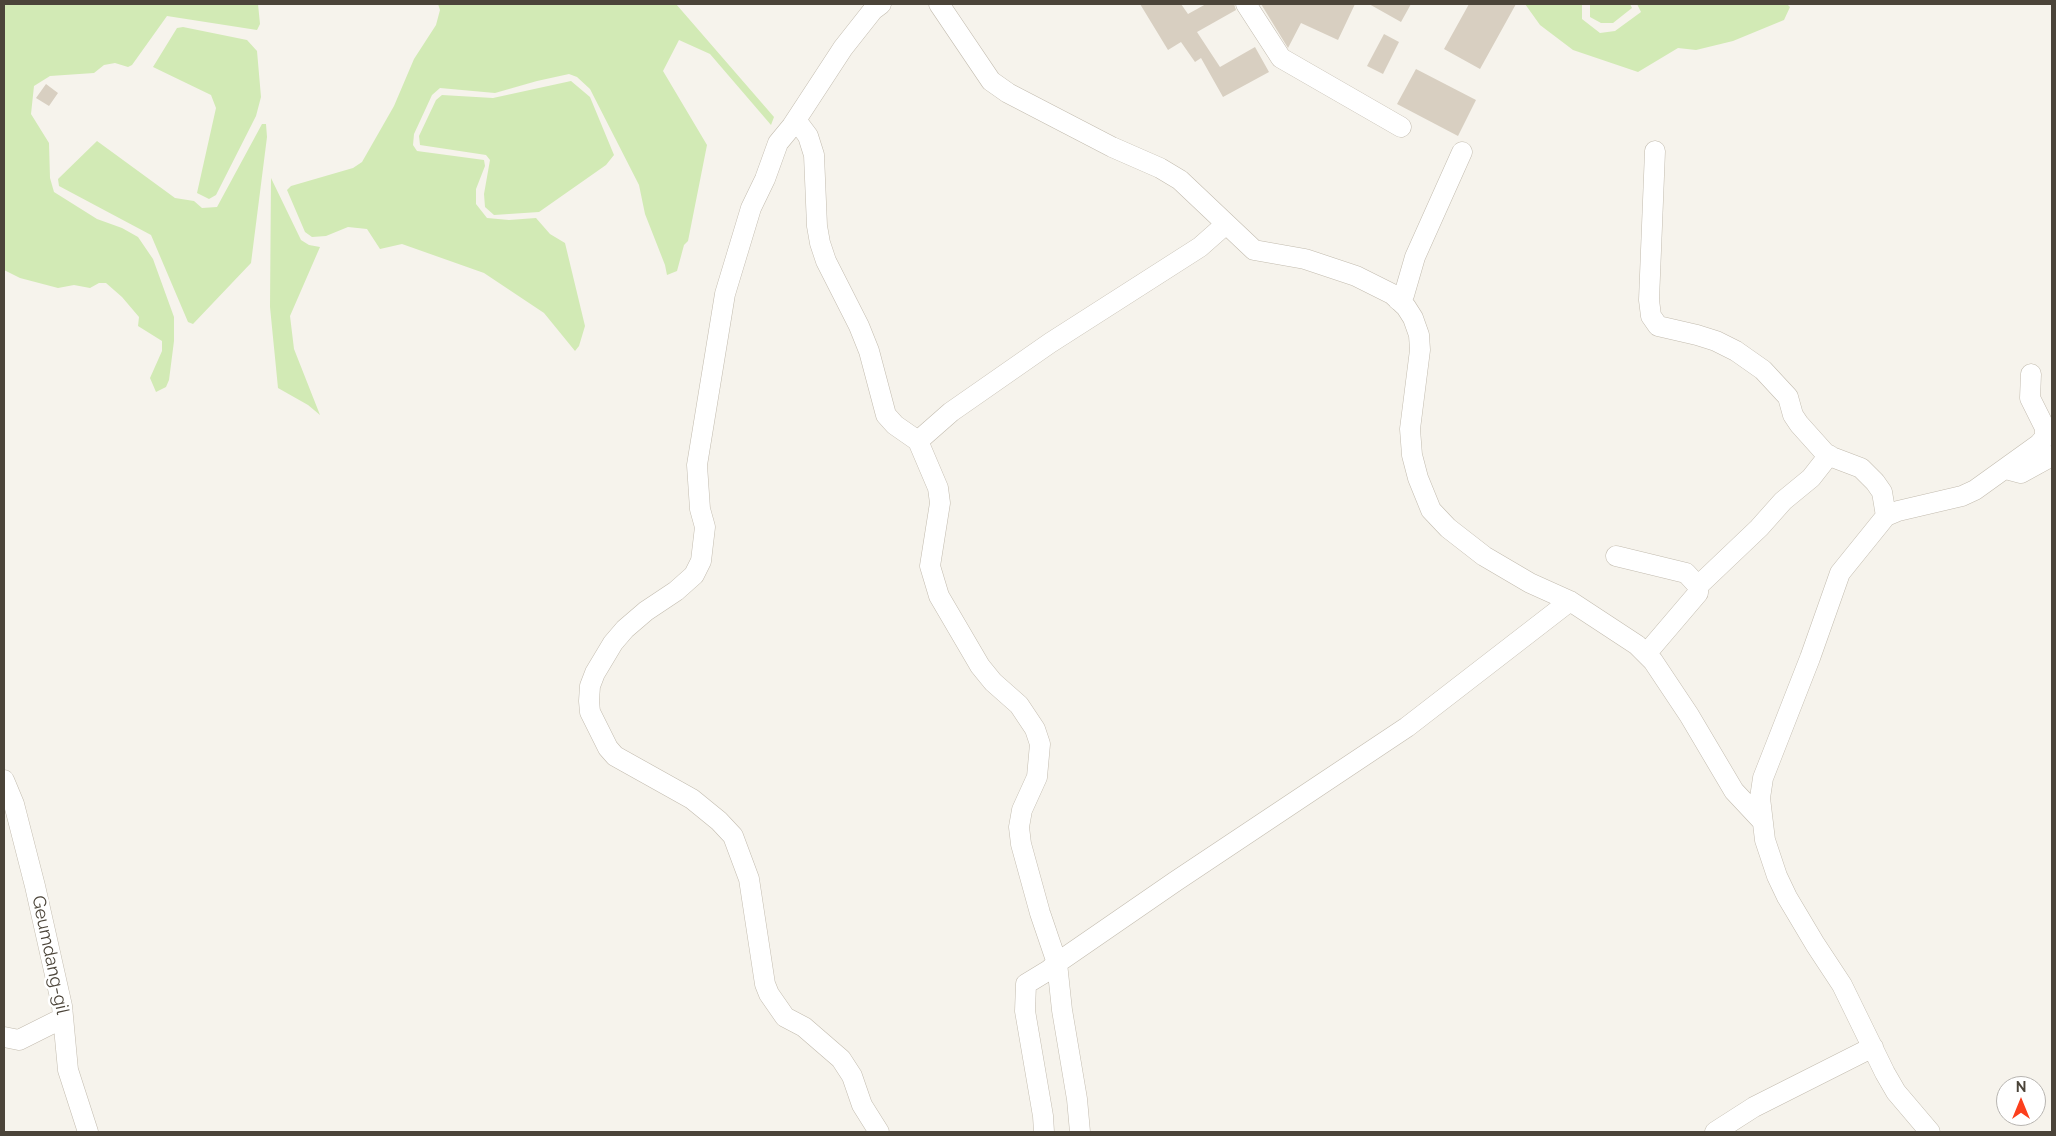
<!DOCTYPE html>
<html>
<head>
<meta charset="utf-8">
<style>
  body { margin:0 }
  #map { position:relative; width:2056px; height:1136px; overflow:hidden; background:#f6f3ec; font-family:Raleway,sans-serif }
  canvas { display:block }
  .frame { position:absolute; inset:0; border:5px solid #4b4439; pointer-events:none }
  .north { position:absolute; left:1996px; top:1076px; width:50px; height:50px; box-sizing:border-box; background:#fff; border:1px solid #b7b4b0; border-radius:50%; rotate:0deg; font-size:14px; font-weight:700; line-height:20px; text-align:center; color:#4b4439 }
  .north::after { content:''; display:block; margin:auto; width:18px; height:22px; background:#fc3f1d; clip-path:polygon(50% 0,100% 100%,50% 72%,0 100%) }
</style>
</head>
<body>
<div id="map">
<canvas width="2056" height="1136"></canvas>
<div class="frame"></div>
<div class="north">N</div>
</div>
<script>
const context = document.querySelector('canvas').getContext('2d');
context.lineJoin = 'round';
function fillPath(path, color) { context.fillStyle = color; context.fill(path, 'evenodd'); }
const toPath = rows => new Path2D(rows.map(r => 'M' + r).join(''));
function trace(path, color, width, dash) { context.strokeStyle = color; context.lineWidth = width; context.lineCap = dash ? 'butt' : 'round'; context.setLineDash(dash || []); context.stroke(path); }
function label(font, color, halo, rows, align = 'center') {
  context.font = font + ' Raleway,sans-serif'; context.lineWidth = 5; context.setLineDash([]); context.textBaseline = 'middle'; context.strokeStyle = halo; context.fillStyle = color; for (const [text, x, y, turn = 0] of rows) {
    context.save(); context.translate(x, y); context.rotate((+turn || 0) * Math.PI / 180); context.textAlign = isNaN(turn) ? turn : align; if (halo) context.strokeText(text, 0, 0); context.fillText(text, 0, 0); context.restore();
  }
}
fillPath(toPath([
  [4,4,258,4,260,24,257,30,167,16,132,65,128,67,115,63,104,65,94,73,50,76,34,86,31,114,49,143,50,178,54,192,97,219,122,228,138,237,153,259,174,317,174,341,169,380,166,387,156,392,150,378,162,351,162,341,138,326,139,317,122,297,106,283,99,283,90,288,74,285,58,288,20,278,4,270],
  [438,4,676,4,774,117,771,125,710,54,679,40,663,71,707,145,688,241,684,245,677,271,667,275,665,265,645,214,639,185,590,89,577,77,569,74,537,81,495,93,440,88,432,95,414,134,413,145,417,151,484,160,485,166,476,189,476,204,487,218,509,220,536,218,550,234,565,243,585,326,579,346,575,351,544,313,484,273,402,244,380,249,367,229,348,227,326,236,312,237,305,232,287,190,291,186,353,168,362,162,394,106,414,59,436,25,440,10],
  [1525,4,1582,4,1582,19,1600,33,1615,31,1641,12,1637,4,1787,4,1790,7,1784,20,1733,41,1696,50,1678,48,1638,72,1573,50,1540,25],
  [1590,4,1630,4,1632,8,1613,23,1601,23,1590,17],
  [183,27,247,40,257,51,261,97,256,116,216,195,209,199,197,193,216,108,211,95,153,67,177,28],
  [571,81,590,97,614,155,606,165,539,212,494,215,485,207,484,194,490,160,486,155,420,145,419,136,436,100,442,95,493,98],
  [262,124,266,124,267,137,251,263,193,324,188,322,151,235,59,186,58,179,97,141,175,198,194,201,202,208,217,207],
  [271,178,301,240,309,245,320,247,290,316,294,349,320,415,308,405,278,388,270,307]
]), '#d2eab5');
fillPath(toPath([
  [1140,4,1181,4,1188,14,1206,4,1234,4,1236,10,1197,32,1220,67,1255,47,1269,72,1223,97,1201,58,1195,62,1181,42,1168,50],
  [1261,4,1355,4,1338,40,1301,23,1288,48],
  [1369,4,1411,4,1401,22],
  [1469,4,1516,4,1480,69,1444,49],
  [1384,34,1399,42,1383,74,1367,66],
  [1416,69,1476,100,1458,136,1397,104],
  [46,84,58,93,49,106,36,98]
]), '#d8cfc1');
const minor = toPath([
  [939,4,991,81,1008,93,1112,147,1160,168,1180,180,1254,250,1305,259,1356,276,1392,294,1406,307,1413,318,1419,335,1420,350,1410,429,1412,455,1418,478,1431,510,1448,528,1484,556,1530,583,1570,601,1637,645,1653,661,1689,715,1734,791,1763,822],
  [1246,4,1281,58,1401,127],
  [796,120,808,136,814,155,817,226,820,243,826,261,859,326,869,351,886,415,895,425,918,441,938,488,940,503,930,566,939,596,980,666,993,682,1019,705,1035,729,1040,744,1037,777,1022,810,1019,827,1021,844,1040,913,1057,963,1062,1010,1077,1099,1080,1132],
  [1655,151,1649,300,1651,316,1658,326,1697,335,1716,341,1736,351,1763,370,1788,397,1793,415,1799,424,1825,453,1832,457,1861,468,1875,482,1882,492,1886,516],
  [1398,300,1404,295,1415,257,1462,152],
  [918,441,951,412,1050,343,1200,247,1226,224],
  [2006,469,2021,473,2052,456],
  [1616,556,1686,573,1698,586,1698,593,1646,654],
  [1698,586,1759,528,1783,501,1811,478,1829,455],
  [4,780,14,804,35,886,62,1006,68,1070,88,1132],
  [4,1037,19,1040,63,1018],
  [879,1132,862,1105,852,1076,841,1059,804,1027,785,1017,769,994,765,984,749,879,733,836,719,821,692,799,615,756,608,748,590,712,589,701,590,686,595,673,613,643,625,629,646,611,676,591,694,575,701,561,705,527,700,509,697,465,725,294,751,208,765,179,778,143,792,126,843,48,873,10,881,4],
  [1044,1132,1043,1116,1025,1011,1026,984,1049,970,1057,963,1176,881,1407,727,1570,601],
  [1715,1132,1754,1107,1873,1047],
  [1930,1132,1896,1092,1885,1073,1842,985,1815,944,1787,897,1777,876,1765,840,1760,798,1763,778,1810,658,1840,573,1886,516,1898,511,1962,496,1975,490,2039,444,2045,437,2045,428,2030,398,2031,374]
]);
trace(minor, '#c2bbae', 21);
trace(minor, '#fff', 20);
label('18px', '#4b4439', '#fff', [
  ["Geumdang-gil",50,955,78]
]);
</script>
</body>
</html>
